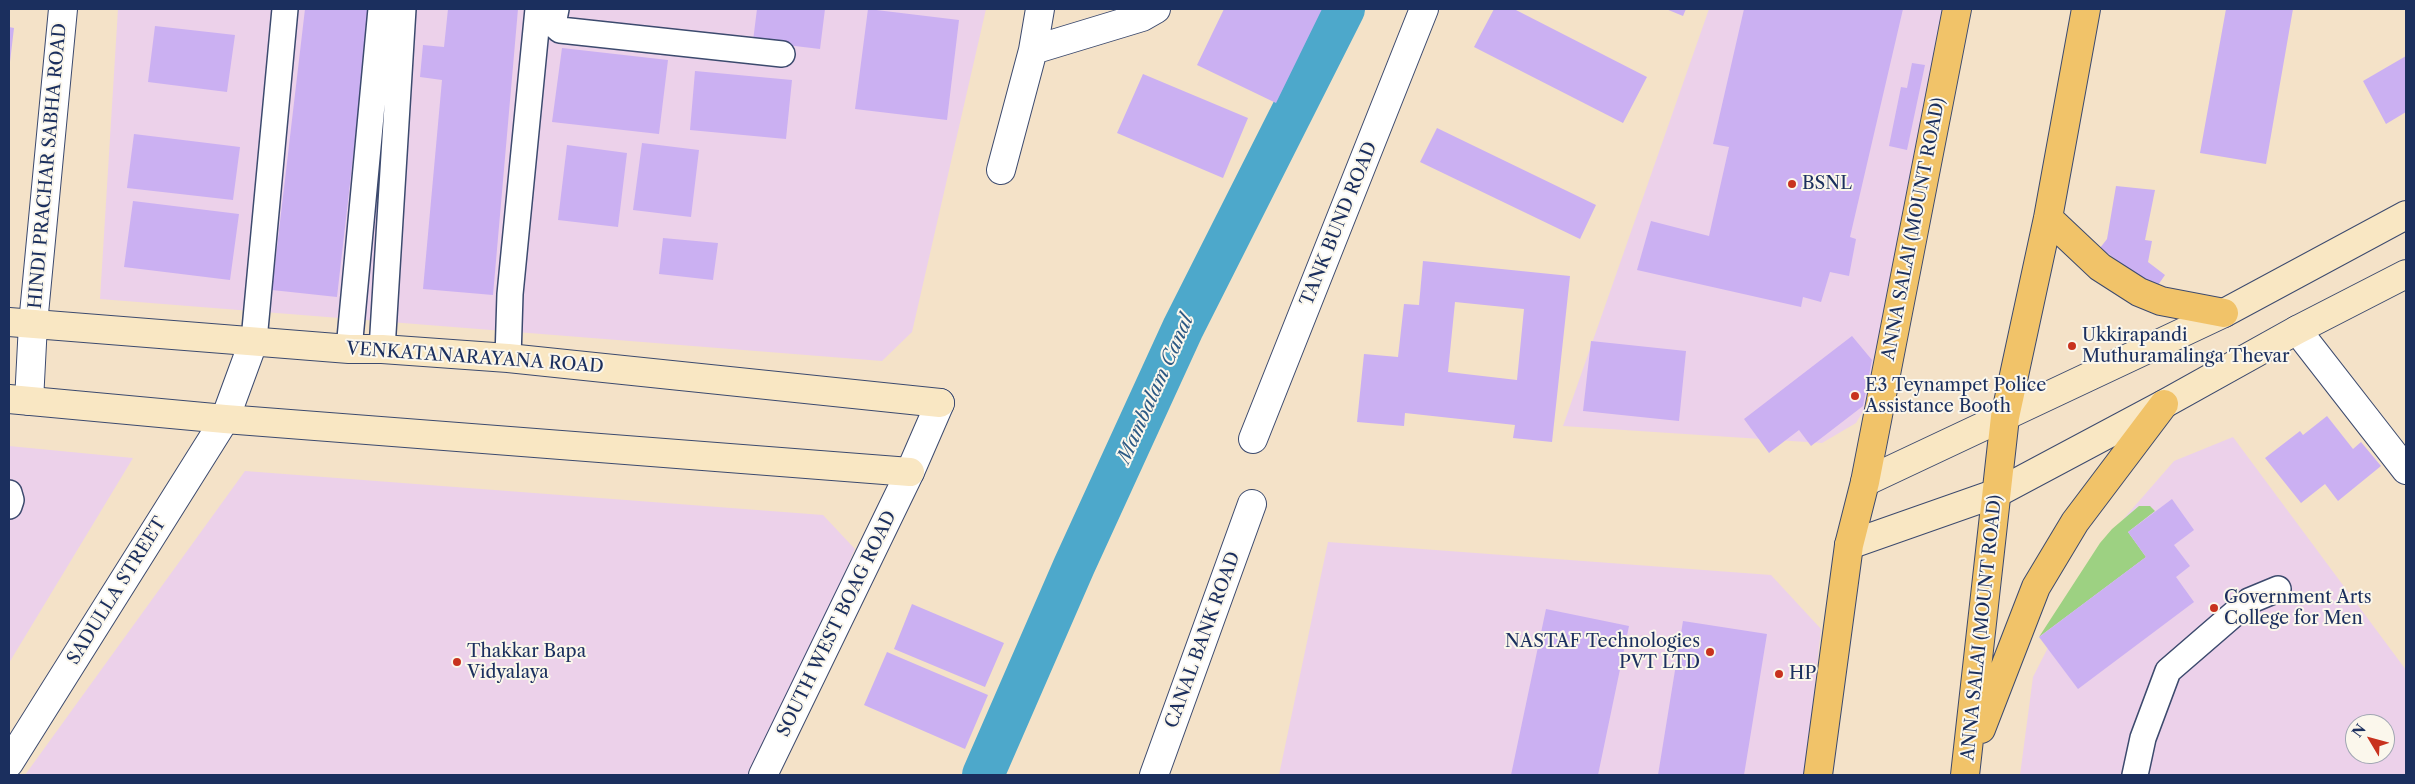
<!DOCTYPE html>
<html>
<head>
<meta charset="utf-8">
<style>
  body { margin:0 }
  #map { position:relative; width:2415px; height:784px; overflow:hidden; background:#f4e2c8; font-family:"Libre Caslon Text",serif }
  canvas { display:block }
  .frame { position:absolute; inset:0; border:10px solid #1b2f5e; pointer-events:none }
  .north { position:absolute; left:2345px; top:714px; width:50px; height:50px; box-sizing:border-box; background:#fbf7ec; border:1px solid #a1a7b3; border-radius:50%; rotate:307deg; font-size:14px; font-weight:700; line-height:20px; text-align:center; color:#1b2f5e }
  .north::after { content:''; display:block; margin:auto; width:18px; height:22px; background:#c8321e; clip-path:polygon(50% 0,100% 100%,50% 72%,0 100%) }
</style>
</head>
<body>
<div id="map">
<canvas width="2415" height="784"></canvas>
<div class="frame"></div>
<div class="north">N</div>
</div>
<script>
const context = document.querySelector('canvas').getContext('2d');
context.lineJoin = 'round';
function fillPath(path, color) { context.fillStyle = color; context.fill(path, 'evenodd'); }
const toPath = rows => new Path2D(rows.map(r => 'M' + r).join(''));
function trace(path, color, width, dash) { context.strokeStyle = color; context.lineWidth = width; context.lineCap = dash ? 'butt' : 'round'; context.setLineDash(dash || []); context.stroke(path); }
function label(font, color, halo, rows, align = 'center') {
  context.font = font + ' "Libre Caslon Text",serif'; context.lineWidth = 4; context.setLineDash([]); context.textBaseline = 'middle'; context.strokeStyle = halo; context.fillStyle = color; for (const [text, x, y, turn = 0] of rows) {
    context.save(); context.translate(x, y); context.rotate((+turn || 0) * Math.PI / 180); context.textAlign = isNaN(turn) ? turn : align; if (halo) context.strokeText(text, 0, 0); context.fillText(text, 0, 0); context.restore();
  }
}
fillPath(toPath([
  [118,9,986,9,912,332,882,361,100,299],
  [1709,9,1954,9,1880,383,1856,423,1822,443,1563,426],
  [2233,437,2406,670,2406,775,2020,775,2033,677,2099,547,2174,461],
  [2355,724,2385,724,2385,754,2355,754],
  [9,446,133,458,9,663],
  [245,471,823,515,855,549,757,775,25,775],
  [1328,542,1771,575,1821,629,1805,775,1279,775]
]), '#ecd1ea');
fillPath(toPath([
  [2139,506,2150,506,2155,511,2128,532,2146,557,2039,637,2100,543,2112,529]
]), '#9dd182');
trace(toPath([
  [983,775,1074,566,1183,328,1344,9]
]), '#4da8cb', 42);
fillPath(toPath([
  [305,9,370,9,337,297,272,290],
  [448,9,518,9,493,295,423,289,442,80,420,77,423,45,444,47],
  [757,9,825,9,820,49,753,41],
  [868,9,959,20,947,120,855,109],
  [1224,9,1322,9,1276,103,1197,65],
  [1494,9,1514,9,1647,77,1623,123,1474,47],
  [1666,9,1686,9,1683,16],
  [1744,9,1903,9,1850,237,1856,239,1849,276,1830,272,1821,302,1803,297,1801,307,1637,270,1651,221,1709,236,1729,147,1713,144],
  [2226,9,2293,9,2266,164,2200,153],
  [155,26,235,35,227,92,148,82],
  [9,27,14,28,10,62,9,62],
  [562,48,668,60,659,134,552,122],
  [2406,56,2406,112,2386,124,2363,81],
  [1912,63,1925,65,1907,150,1889,146,1901,87,1907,88],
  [695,71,792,80,786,139,690,130],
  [1143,74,1248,118,1223,178,1117,133],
  [1437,128,1596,205,1580,239,1420,162],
  [134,134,240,147,233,200,127,188],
  [642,143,699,150,691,217,633,210],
  [567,145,627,153,618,227,558,220],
  [2116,186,2155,190,2145,240,2152,241,2148,262,2165,275,2156,288,2100,248,2107,239],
  [133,201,239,214,230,280,124,267],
  [663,238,718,243,713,280,659,274],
  [1423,261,1570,276,1552,442,1513,438,1515,425,1405,413,1404,426,1357,422,1364,354,1398,357,1404,304,1419,305],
  [1455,302,1524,309,1517,380,1448,372],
  [1852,336,1872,360,1863,406,1811,446,1799,430,1769,453,1744,419],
  [1591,341,1686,351,1679,421,1583,411],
  [2327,416,2353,449,2361,442,2381,466,2338,501,2325,484,2301,503,2265,458,2300,431,2303,435],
  [2172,499,2194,530,2174,545,2190,566,2176,577,2194,602,2078,689,2039,637,2146,557,2128,532],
  [912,604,1004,643,985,687,894,649],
  [1546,609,1629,626,1598,775,1511,775],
  [1683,621,1767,634,1744,775,1658,775],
  [887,652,988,695,965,749,864,705]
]), '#cbb0f2');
const service = toPath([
  [556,9,553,24,560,30,782,54],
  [254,340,285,9],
  [349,349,381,9],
  [382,349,403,9],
  [508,358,510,294,538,9],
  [9,493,11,500,9,506],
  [2135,775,2143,738,2168,671,2249,601,2278,589]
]);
const minor = toPath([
  [1033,50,1142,17,1156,9],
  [1001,170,1033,50,1040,9],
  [1253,439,1424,9],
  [1154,775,1252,504]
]);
const tertiary = toPath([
  [2297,330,2406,470],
  [29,401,33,324,63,9],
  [9,763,225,419,254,340],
  [763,775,910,472,940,403]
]);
const secondary = toPath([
  [9,322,349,349,382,349,508,358,940,403],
  [9,399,225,419,910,472],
  [1865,482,2224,313,2406,215],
  [1849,545,1997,493,2164,404,2297,330,2406,274]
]);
const primary = toPath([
  [2048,218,2100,267,2139,292,2161,301,2224,313],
  [1981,729,2036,587,2075,522,2164,404],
  [1818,775,1849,545,1865,482,1957,9],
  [1965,775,2005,417,2048,218,2086,9]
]);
trace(service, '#3c4a6e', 28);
trace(minor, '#3c4a6e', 30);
trace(tertiary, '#3c4a6e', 30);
trace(secondary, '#3c4a6e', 30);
trace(primary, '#3c4a6e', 30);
trace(service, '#fff', 25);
trace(minor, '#fff', 28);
trace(tertiary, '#fff', 28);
trace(secondary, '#f9e7c3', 28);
trace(primary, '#f1c369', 28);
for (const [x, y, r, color] of [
  [1792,184,5,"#c8321e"],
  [2072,346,5,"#c8321e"],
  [1855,396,5,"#c8321e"],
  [2214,608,5,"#c8321e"],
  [1710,652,5,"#c8321e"],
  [457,662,5,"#c8321e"],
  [1779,674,5,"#c8321e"]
]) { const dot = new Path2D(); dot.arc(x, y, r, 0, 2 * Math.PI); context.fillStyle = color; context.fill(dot); trace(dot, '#fbf7ec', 2); }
label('18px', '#1b2f5e', '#fbf7ec', [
  ["HINDI PRACHAR SABHA ROAD",48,166,-85],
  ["TANK BUND ROAD",1339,224,-68],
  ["ANNA SALAI (MOUNT ROAD)",1914,229,-79],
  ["VENKATANARAYANA ROAD",475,358,4],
  ["SADULLA STREET",117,591,-58],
  ["SOUTH WEST BOAG ROAD",837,624,-64],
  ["ANNA SALAI (MOUNT ROAD)",1982,628,-84],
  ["CANAL BANK ROAD",1203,640,-70]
]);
label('18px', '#1b2f5e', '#fbf7ec', [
  ["BSNL",1802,184],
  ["Ukkirapandi",2082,336],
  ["Muthuramalinga Thevar",2082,357],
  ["E3 Teynampet Police",1865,386],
  ["Assistance Booth",1865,407],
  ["Government Arts",2224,598],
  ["College for Men",2224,619],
  ["NASTAF Technologies",1700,642,"right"],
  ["PVT LTD",1700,663,"right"],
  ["Thakkar Bapa",467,652],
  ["Vidyalaya",467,673],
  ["HP",1789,674]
], 'left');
label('italic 19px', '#2c5984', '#fbf7ec', [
  ["Mambalam Canal",1156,389,-66]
]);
</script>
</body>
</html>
